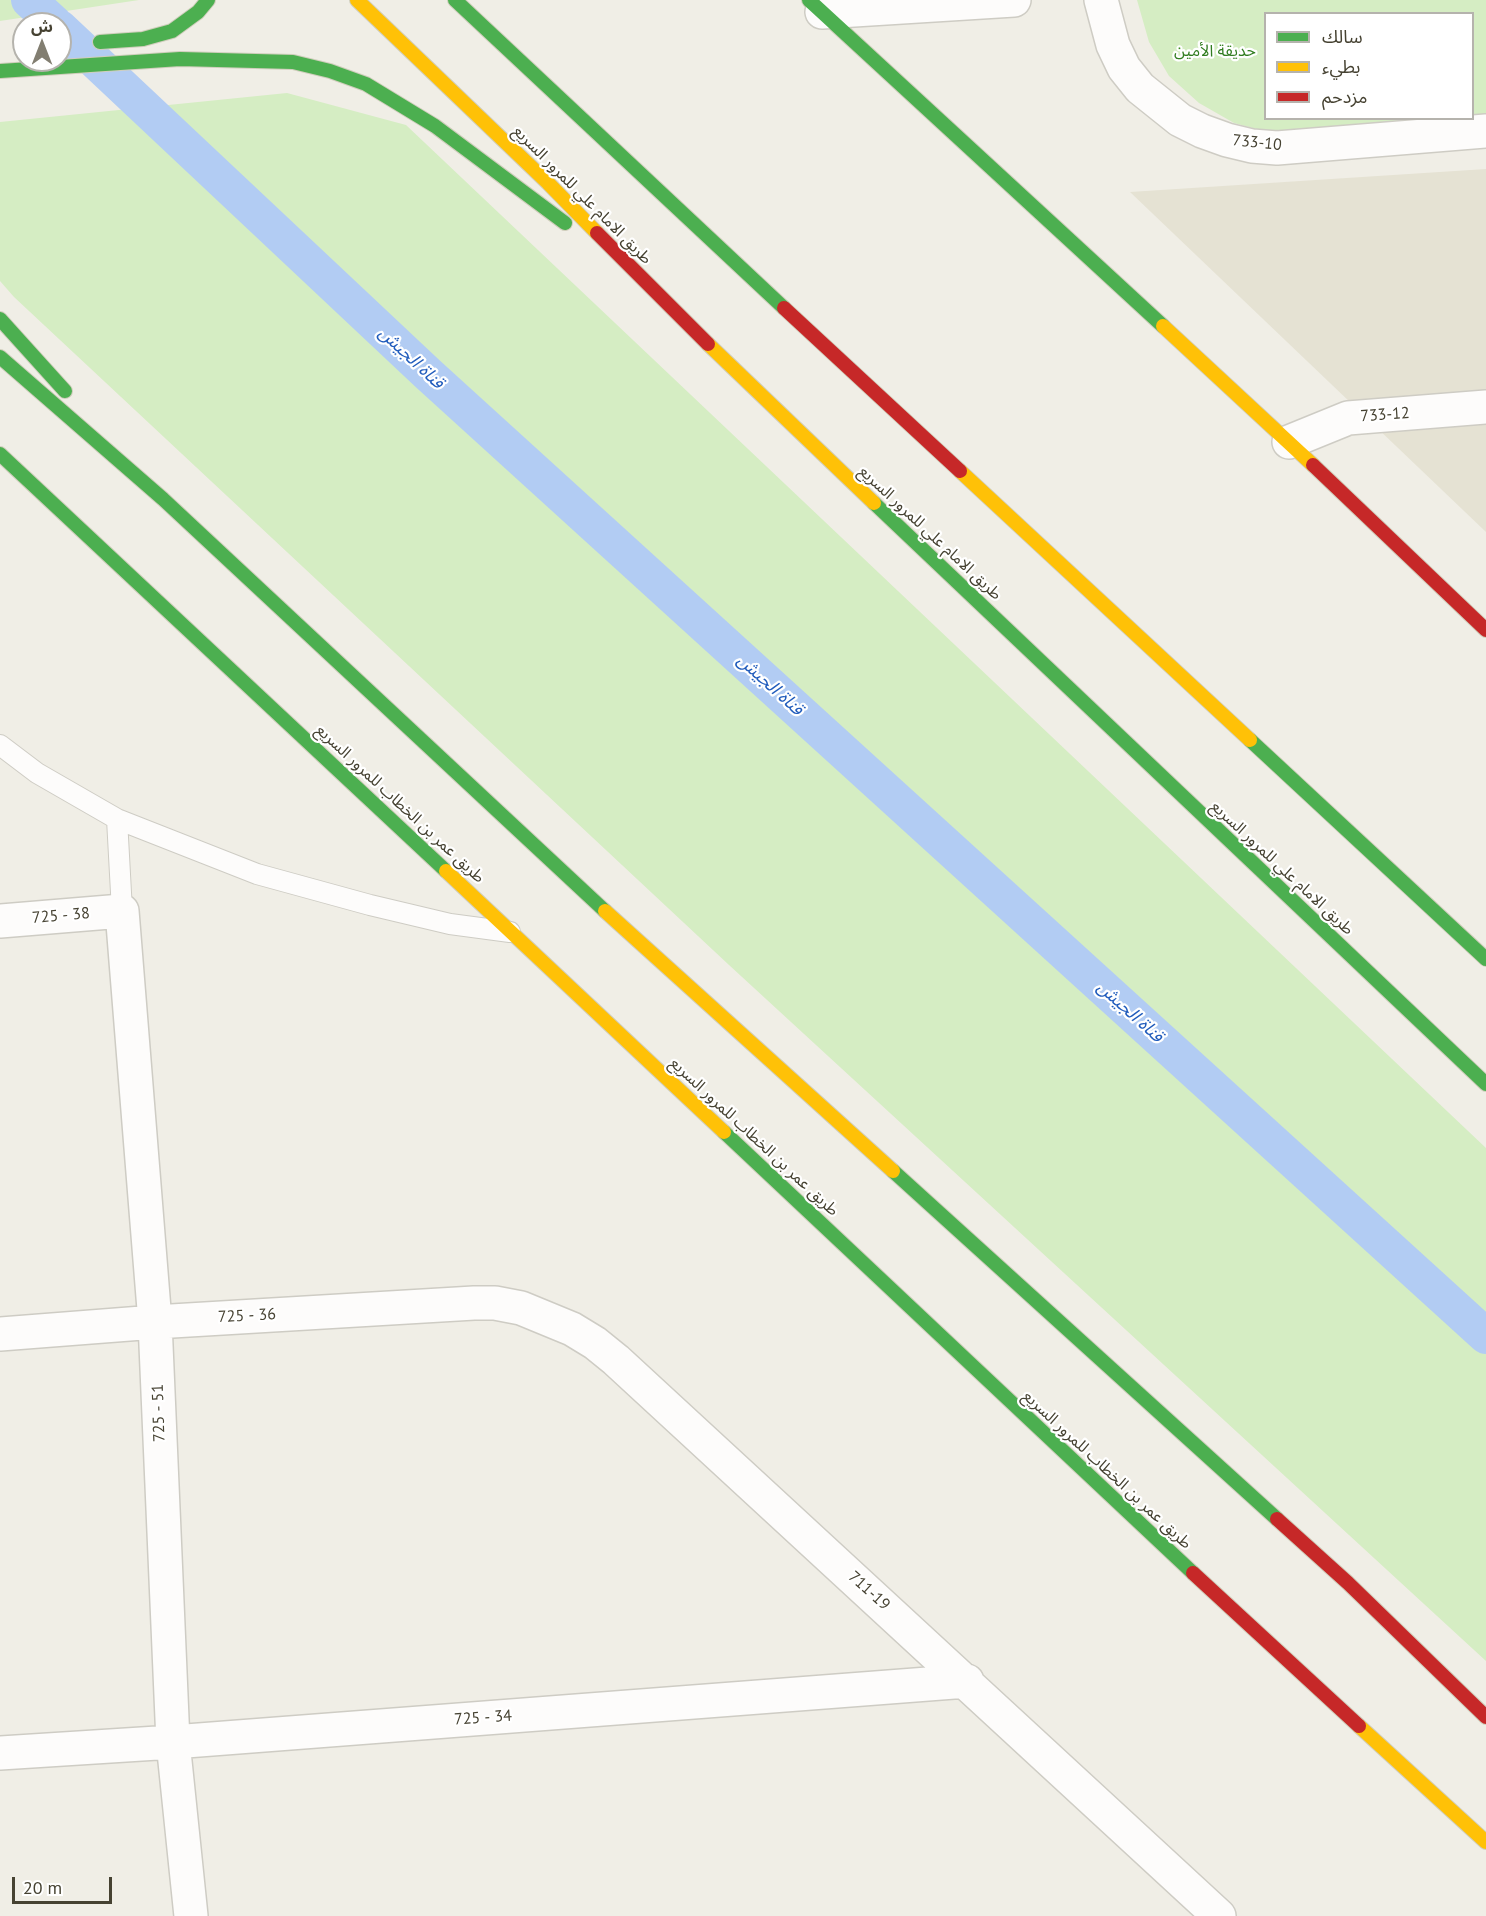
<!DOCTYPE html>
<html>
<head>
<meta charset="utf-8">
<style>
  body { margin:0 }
  #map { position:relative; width:1486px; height:1916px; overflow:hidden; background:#f0eee6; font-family:"PT Sans","Noto Sans Arabic",sans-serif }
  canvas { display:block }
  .legend { position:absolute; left:1264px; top:12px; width:210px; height:108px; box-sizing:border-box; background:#fff; border:2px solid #b5b3ad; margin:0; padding:8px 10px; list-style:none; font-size:18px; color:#464232 }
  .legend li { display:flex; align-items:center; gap:12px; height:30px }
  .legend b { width:30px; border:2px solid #b5b3ad }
  .north { position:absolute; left:12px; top:12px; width:60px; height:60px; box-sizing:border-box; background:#fff; border:2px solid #b5b3ad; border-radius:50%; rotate:0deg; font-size:16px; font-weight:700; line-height:24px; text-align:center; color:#464232 }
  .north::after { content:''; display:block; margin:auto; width:21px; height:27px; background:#827e71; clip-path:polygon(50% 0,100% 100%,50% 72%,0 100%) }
  .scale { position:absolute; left:12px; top:1877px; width:100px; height:27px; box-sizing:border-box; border:3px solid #464232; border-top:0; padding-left:8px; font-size:18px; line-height:21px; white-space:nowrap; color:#464232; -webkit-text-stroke:4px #fff; paint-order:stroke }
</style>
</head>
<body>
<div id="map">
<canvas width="1486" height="1916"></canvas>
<ul class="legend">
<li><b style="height:8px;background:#4caf50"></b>سالك</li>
<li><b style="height:8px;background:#ffc107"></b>بطيء</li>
<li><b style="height:8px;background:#c62828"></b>مزدحم</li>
</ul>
<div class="north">ش</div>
<div class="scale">20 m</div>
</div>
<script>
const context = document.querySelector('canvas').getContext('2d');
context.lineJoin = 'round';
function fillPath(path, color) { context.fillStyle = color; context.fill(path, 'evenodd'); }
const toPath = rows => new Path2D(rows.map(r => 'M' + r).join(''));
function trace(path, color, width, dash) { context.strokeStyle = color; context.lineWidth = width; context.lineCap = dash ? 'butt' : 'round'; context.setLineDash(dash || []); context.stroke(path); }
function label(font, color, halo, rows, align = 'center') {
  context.font = font + ' "PT Sans","Noto Sans Arabic",sans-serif'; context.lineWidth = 4.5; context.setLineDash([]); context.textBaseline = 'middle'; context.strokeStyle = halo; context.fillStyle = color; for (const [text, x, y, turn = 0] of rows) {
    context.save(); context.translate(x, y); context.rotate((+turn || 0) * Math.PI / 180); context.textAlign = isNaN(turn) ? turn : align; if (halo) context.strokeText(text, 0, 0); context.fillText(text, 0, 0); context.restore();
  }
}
fillPath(toPath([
  [1486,169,1486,532,1130,192]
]), '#e5e2d3');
fillPath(toPath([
  [0,0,139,0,0,21],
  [1137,0,1486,0,1486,117,1473,118,1472,14,1266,14,1266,118,1462,119,1272,133,1234,123,1199,103,1169,76,1149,42],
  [287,93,406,125,1486,1148,1486,1661,729,965,14,297,0,281,0,122]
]), '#d5edc3');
trace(toPath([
  [29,0,55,24],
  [60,28,428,374,1486,1336]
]), '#b2ccf3', 36);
const lane = toPath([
  [0,745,37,773,117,819,257,874,370,905,450,924,510,932],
  [117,819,122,911]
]);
const street = toPath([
  [1101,0,1113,45,1124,68,1140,88,1180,120,1202,131,1227,140,1252,146,1277,148,1486,131],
  [822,12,1014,0],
  [1289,442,1348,418,1486,407],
  [0,921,122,911,155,1322,173,1742,191,1916],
  [0,1334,155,1322,474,1303,495,1303,521,1308,572,1329,595,1343,616,1360,1219,1916],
  [0,1753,173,1742,967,1681]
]);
const fast = toPath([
  [455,0,784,308],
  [809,0,1163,326],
  [100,42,143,39,172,31,198,12,208,0],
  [0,71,180,59,293,62,330,71,366,84,435,126,565,223],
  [0,319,65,391],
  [0,357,163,499,605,911],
  [0,454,446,871],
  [874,503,1486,1084],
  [1250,740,1486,959],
  [724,1132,1193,1573],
  [893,1171,1277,1519]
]);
const slow = toPath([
  [357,0,548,183,597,233],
  [1163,326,1313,465],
  [708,344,874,503],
  [960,471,1250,740],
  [446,871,724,1132],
  [605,911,893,1171],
  [1359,1726,1486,1842]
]);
const jam = toPath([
  [597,233,708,344],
  [784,308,960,471],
  [1313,465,1486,630],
  [1277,1519,1348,1583,1486,1717],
  [1193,1573,1359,1726]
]);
trace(lane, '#ceccc4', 22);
trace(street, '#ceccc4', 36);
trace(fast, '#d0cebc', 16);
trace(slow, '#d0cebc', 16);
trace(jam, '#d0cebc', 16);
trace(lane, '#fdfcfb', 20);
trace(street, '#fdfcfb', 33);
trace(fast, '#4caf50', 14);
trace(slow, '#ffc107', 14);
trace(jam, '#c62828', 14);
label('16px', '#317d20', '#fff', [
  ["حديقة الأمين",1215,51]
]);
label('16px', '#464232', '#fff', [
  ["733-10",1257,143,6],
  ["طريق الامام علي للمرور السريع",582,195,45],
  ["733-12",1385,415,-4],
  ["طريق الامام علي للمرور السريع",930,533,43],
  ["طريق عمر بن الخطاب للمرور السريع",400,804,43],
  ["طريق الامام علي للمرور السريع",1282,868,43],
  ["725 - 38",61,916,-5],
  ["طريق عمر بن الخطاب للمرور السريع",754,1137,43],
  ["725 - 36",247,1316,-3],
  ["725 - 51",159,1413,-92],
  ["طريق عمر بن الخطاب للمرور السريع",1107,1470,43],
  ["711-19",869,1591,42],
  ["725 - 34",483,1718,-4]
]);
label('italic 18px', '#215cbc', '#fff', [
  ["قناة الجيش",411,358,43],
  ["قناة الجيش",770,685,42],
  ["قناة الجيش",1130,1012,42]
]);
</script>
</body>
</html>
